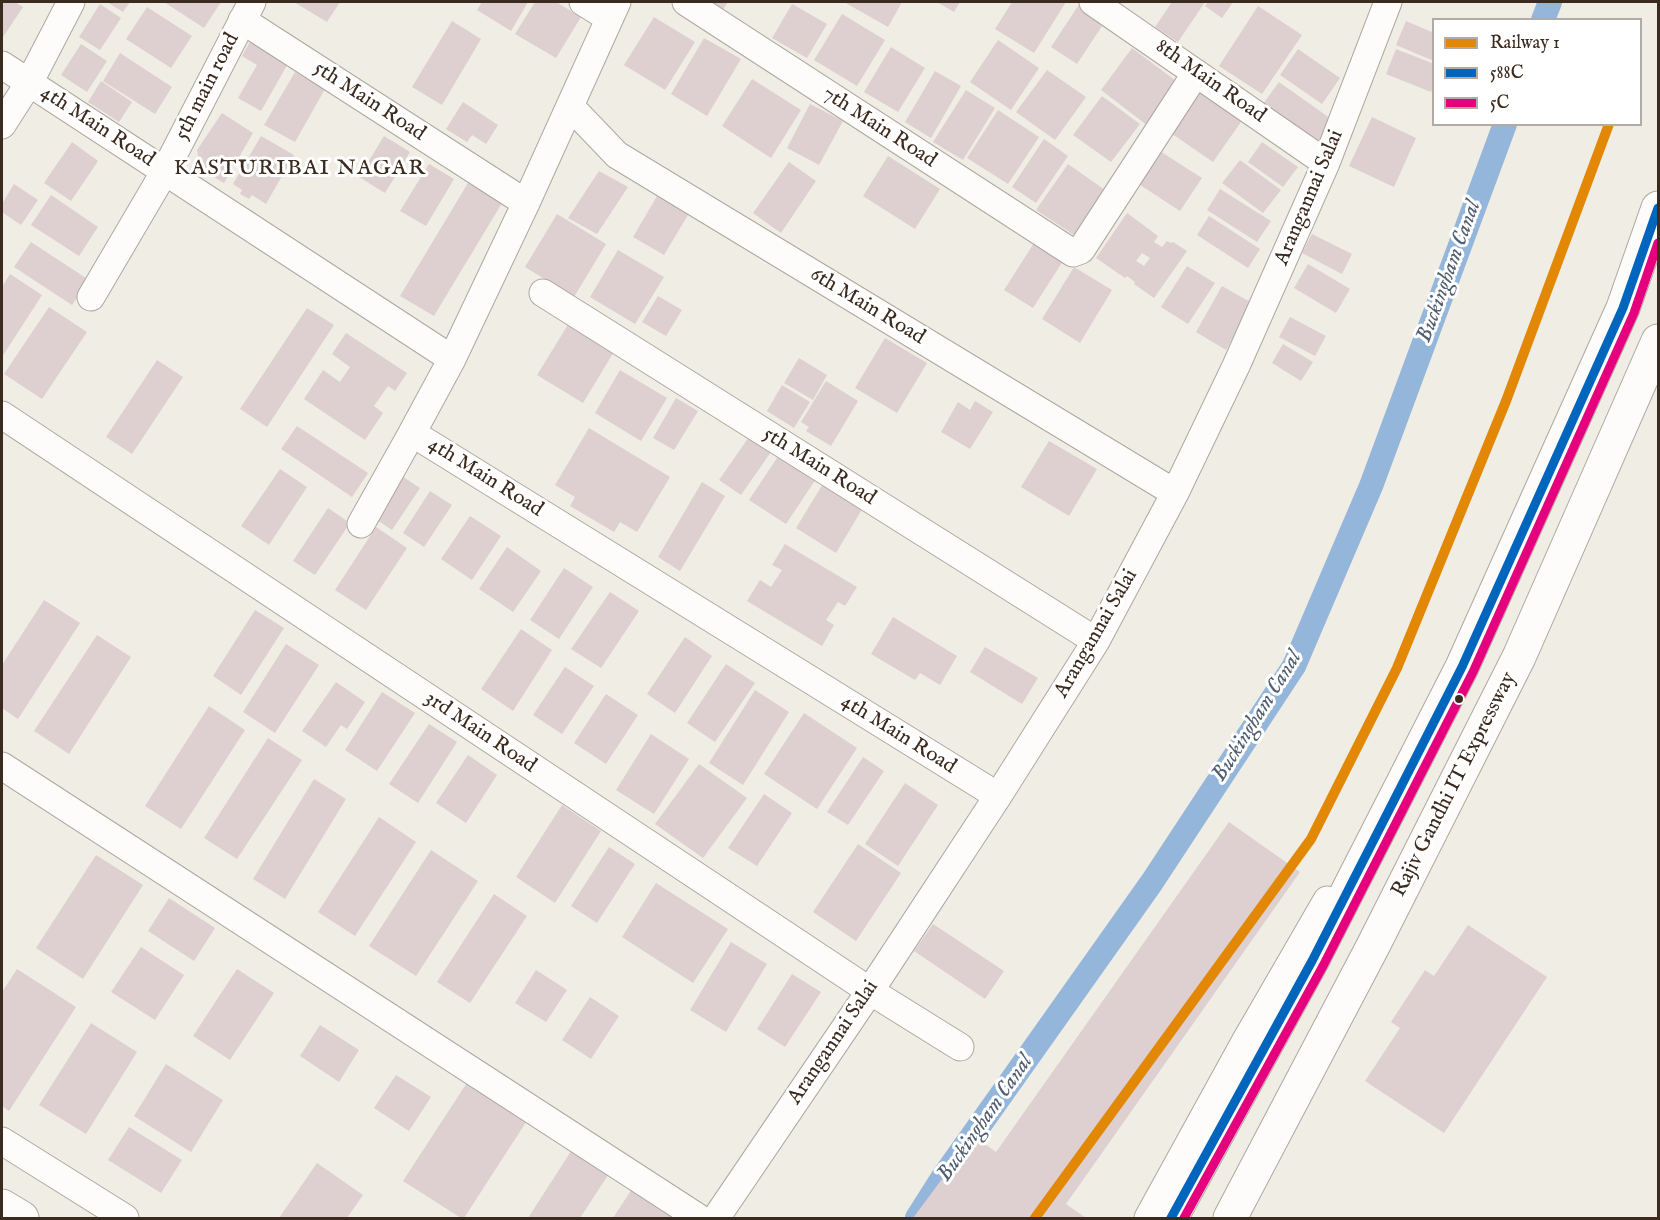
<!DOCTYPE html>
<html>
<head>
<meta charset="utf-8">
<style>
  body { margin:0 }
  #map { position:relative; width:1660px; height:1220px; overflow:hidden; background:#f0ede4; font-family:"IM FELL English",serif }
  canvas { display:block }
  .frame { position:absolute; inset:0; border:3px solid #3b2a1e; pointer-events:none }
  .legend { position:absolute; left:1432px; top:18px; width:210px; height:108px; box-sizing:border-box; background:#fff; border:2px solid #b1aaa5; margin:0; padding:8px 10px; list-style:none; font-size:18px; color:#3b2a1e }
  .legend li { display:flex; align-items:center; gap:12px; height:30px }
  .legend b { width:30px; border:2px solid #b1aaa5 }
</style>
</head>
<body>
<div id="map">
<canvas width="1660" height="1220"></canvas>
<div class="frame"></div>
<ul class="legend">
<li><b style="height:8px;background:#e28804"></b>Railway 1</li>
<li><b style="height:8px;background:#0065bd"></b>588C</li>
<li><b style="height:8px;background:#e5007d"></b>5C</li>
</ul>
</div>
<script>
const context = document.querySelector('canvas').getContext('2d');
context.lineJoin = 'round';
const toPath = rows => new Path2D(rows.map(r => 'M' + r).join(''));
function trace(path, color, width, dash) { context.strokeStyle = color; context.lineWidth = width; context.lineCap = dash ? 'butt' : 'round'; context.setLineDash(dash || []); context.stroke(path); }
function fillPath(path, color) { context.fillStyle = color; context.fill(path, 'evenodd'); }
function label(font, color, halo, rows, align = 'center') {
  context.font = font + ' "IM FELL English",serif'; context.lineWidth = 6; context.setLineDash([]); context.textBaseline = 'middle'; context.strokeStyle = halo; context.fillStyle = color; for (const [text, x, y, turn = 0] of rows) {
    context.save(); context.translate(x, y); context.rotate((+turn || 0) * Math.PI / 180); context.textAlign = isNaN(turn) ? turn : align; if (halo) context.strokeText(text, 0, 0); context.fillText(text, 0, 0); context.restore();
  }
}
trace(toPath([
  [1543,20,1550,2],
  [917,1218,943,1177,1152,882,1294,666,1371,486,1505,124]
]), '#94b6db', 24);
fillPath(toPath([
  [2,2,15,2,23,7,3,37,2,36],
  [107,2,130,2,123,12],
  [164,2,221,2,204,28],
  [294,2,340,2,327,22],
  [482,2,528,2,511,31,477,10],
  [535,2,556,2,581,17,556,58,515,34],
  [704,2,728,2,722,11],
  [844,2,902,2,888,27],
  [937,2,960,2,954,12],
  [1012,2,1066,2,1034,53,995,29],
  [1172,2,1205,2,1178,42,1155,27],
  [1208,2,1233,2,1222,18,1205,6],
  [1080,3,1106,20,1077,64,1051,47],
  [100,4,121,18,100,50,79,37],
  [792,4,827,24,807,58,772,38],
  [1258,6,1302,35,1262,94,1219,66],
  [147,7,192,36,171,68,126,39],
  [842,14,885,40,857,86,814,60],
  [654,17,695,42,665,90,624,65],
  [452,21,481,39,442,105,412,87],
  [1406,21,1434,33,1434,61,1396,45],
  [252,38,290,60,261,111,238,98,257,65,242,56],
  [704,38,741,59,707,116,671,94],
  [998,40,1039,68,1011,110,970,82],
  [81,44,107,61,87,92,61,75],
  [891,47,925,68,898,112,864,92],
  [1132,48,1180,84,1148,126,1101,90],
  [1298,49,1340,78,1322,104,1280,75],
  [1396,49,1434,64,1434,85,1431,92,1386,74],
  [120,53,172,87,155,114,103,81],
  [1047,70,1086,97,1055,140,1016,112],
  [935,71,961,86,931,138,905,122],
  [295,72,325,89,295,142,264,125],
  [752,79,801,110,771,158,722,126],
  [101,81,132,102,119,122,88,102],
  [1279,82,1334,121,1316,147,1260,108],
  [1195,86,1243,119,1213,162,1165,129],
  [966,90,995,108,963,160,933,142],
  [1102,96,1140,124,1111,162,1073,135],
  [463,102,498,125,486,144,472,135,467,142,446,129],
  [810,104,843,121,819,165,787,148],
  [998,110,1039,137,1008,184,967,158],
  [222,113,253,133,224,183,200,169,197,150],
  [1372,117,1416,138,1394,187,1349,166],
  [261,136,294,155,266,204,252,195,249,199,240,194,242,190,233,184],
  [384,136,410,152,385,193,359,177],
  [1044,139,1068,156,1036,203,1012,187],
  [72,142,98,161,71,201,44,183],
  [1262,142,1298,167,1283,187,1248,162],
  [1155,148,1202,178,1180,211,1134,181],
  [888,156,940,189,915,229,863,196],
  [1240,160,1281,190,1263,213,1222,183],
  [789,162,816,181,781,233,753,213],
  [429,164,454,179,426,226,400,211],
  [1068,164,1105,190,1074,235,1036,210],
  [599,171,628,187,597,234,568,218],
  [468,183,502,203,434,316,400,296],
  [14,184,38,200,21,225,2,212,2,204],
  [1220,189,1271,221,1257,242,1207,210],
  [660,191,691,210,664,255,633,237],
  [51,195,98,227,79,256,31,225],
  [1127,213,1158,236,1154,242,1162,247,1167,241,1171,243,1173,242,1187,251,1154,298,1134,284,1135,282,1127,276,1125,278,1096,258],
  [1142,253,1150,258,1144,266,1136,261],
  [557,214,606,244,574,297,525,267],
  [1209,216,1260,249,1248,268,1197,235],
  [1312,234,1352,254,1342,274,1302,253],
  [31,242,89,280,72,305,14,267],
  [1034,243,1063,261,1033,308,1004,290],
  [618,250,664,277,635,324,590,297],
  [1308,264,1350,289,1336,313,1294,288],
  [1187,266,1215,283,1188,324,1161,307],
  [1074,267,1112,290,1080,343,1042,319],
  [10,274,42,295,2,357,2,287],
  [1222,286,1252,303,1226,350,1196,332],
  [658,296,682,310,666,336,642,322],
  [49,307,87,332,42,399,4,374],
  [307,308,334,325,267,427,240,409],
  [1290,317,1326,336,1315,356,1279,337],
  [569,323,615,350,583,403,537,375],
  [346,333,407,373,395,391,388,386,374,406,383,413,365,440,304,399,323,370,340,382,350,367,332,354],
  [885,338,927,363,897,413,855,388],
  [1283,344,1313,362,1301,381,1272,363],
  [799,358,827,375,813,400,784,383],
  [157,360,183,377,132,454,106,437],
  [620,370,667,398,641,441,595,413],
  [826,381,858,401,831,446,806,431,809,427,801,422],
  [782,385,810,402,794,428,767,411],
  [676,398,698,411,674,450,653,438],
  [975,401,993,412,970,449,941,432,958,402,970,410],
  [297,426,368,473,352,497,281,449],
  [589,428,670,477,637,532,620,522,614,532,570,506,575,497,555,485],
  [751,434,773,449,741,495,719,480],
  [1049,441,1097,469,1069,516,1021,487],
  [779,455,816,479,786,524,749,500],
  [280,469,307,487,269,545,241,526],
  [402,476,420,488,392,530,374,518],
  [702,482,725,496,680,571,658,557],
  [824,482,864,506,836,553,796,528],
  [430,491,452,505,424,547,403,533],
  [328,508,350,523,315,575,293,561],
  [470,516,501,536,472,580,441,559],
  [376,527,407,548,366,610,335,590],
  [785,544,857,587,845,606,838,602,826,620,834,625,822,646,747,601,760,580,771,587,782,570,772,565],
  [507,547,541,571,513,612,479,589],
  [564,568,593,587,559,639,530,620],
  [610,592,639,611,601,668,571,649],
  [44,600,80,623,18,719,2,708,2,665],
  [255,610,284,628,241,695,213,676],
  [893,617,957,656,940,685,920,673,915,680,871,654],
  [521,629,552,650,513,711,481,689],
  [97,635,131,657,69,754,34,731],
  [685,637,712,656,675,713,647,694],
  [286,644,319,665,275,733,243,712],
  [985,647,1038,678,1022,704,970,672],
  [726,664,755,683,715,742,687,723],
  [565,667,594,686,562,734,533,715],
  [336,682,365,702,347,729,341,725,326,747,302,731],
  [755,690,789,712,743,785,709,763],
  [382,692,415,713,377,771,345,750],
  [606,694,638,715,606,764,574,743],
  [209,706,245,730,181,829,145,806],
  [804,713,857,748,817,809,764,774],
  [429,724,457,742,418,803,389,784],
  [651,734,689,759,654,814,616,790],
  [268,738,302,760,237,859,204,838],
  [468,755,497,775,466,823,436,803],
  [863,757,884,771,848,825,827,812],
  [699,764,747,798,703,858,655,824],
  [314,779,346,799,285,899,253,879],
  [905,783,938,805,898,866,865,844],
  [764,794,792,813,757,866,728,848],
  [562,805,601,831,555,903,516,877],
  [379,817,416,842,355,936,318,912],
  [1229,822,1300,872,1066,1204,1086,1218,913,1218,974,1136,996,1152],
  [858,844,901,873,856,941,813,912],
  [609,847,635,864,597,923,571,906],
  [431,850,478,881,416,976,369,946],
  [96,855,143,885,83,979,36,948],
  [656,883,728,929,693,983,622,937],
  [494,894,527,916,470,1003,437,982],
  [169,898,215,928,194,961,148,931],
  [933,924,1004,971,985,999,914,951],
  [1468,925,1547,977,1444,1133,1365,1081,1400,1028,1391,1022,1425,970,1434,976],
  [731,942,767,964,726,1032,690,1010],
  [141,947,184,975,155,1020,111,992],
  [17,969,76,1007,9,1111,2,1106,2,992],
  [237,969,274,993,230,1060,193,1036],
  [536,970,567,990,546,1022,515,1003],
  [792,974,821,992,785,1047,757,1029],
  [590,997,619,1016,591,1059,562,1040],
  [91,1023,137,1052,86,1134,39,1105],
  [320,1025,359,1050,339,1082,300,1056],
  [166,1064,223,1100,191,1152,134,1116],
  [396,1075,431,1097,409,1131,374,1108],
  [470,1078,530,1116,464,1218,461,1218,403,1181],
  [129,1127,182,1160,161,1193,108,1160],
  [575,1145,612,1169,580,1218,528,1218],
  [317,1163,363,1195,347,1218,279,1218],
  [632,1189,673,1216,672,1218,613,1218]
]), '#decfd1');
const minor = toPath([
  [583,2,609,18],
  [686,2,1073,253,1081,250,1196,73],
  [1093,2,1326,163],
  [242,20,526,203],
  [2,65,452,359,412,433,998,796],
  [570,106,617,155,1175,493],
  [2,125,29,83,71,2],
  [543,293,1096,641],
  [91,297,165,171,252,2],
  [452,359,526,203,617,2],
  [2,415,870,991,960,1047],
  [361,524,412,433],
  [2,766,699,1218],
  [2,1141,125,1218],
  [716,1218,870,991,998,796,1096,641,1175,493,1236,366,1326,163,1388,2],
  [1148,1218,1246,1040,1327,900]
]);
const major = toPath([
  [2,1206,22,1218],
  [1171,1218,1312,961,1462,667,1623,308,1658,208],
  [1230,1218,1372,948,1519,657,1658,341]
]);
trace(minor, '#aca8a1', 29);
trace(major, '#aca8a1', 35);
trace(minor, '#fdfcfb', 27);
trace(major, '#fdfcfb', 33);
trace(toPath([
  [1171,1218,1312,961,1462,667,1623,308,1658,208]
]), '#0065bd', 9);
trace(toPath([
  [1184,1218,1323,966,1473,672,1634,313,1658,243]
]), '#e5007d', 9);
trace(toPath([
  [1035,1218,1311,839,1397,668,1506,401,1609,124]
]), '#e28804', 10);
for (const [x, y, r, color] of [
  [1459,699,5,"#3b2a1e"]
]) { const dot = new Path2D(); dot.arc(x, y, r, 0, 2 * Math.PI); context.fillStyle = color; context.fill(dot); trace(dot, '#fff', 2); }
label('21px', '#3b2a1e', '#fff', [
  ["8th Main Road",1210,82,35],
  ["5th main road",208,87,-63],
  ["5th Main Road",369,102,33],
  ["4th Main Road",97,127,33],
  ["7th Main Road",879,128,33],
  ["Arangannai Salai",1310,198,-67],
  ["6th Main Road",867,307,31],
  ["5th Main Road",819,467,32],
  ["4th Main Road",485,478,32],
  ["Arangannai Salai",1097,634,-60],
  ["3rd Main Road",480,733,34],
  ["4th Main Road",898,735,32],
  ["Rajiv Gandhi IT Expressway",1455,785,-63],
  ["Arangannai Salai",834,1043,-56]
]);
context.letterSpacing = '1.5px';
label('22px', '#3b2a1e', '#fff', [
  ["KASTURIBAI NAGAR",300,169]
]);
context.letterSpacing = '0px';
label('italic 22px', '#515f71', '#fff', [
  ["Buckingham Canal",1450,272,-70],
  ["Buckingham Canal",1258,717,-58],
  ["Buckingham Canal",986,1119,-55]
]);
</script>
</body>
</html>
